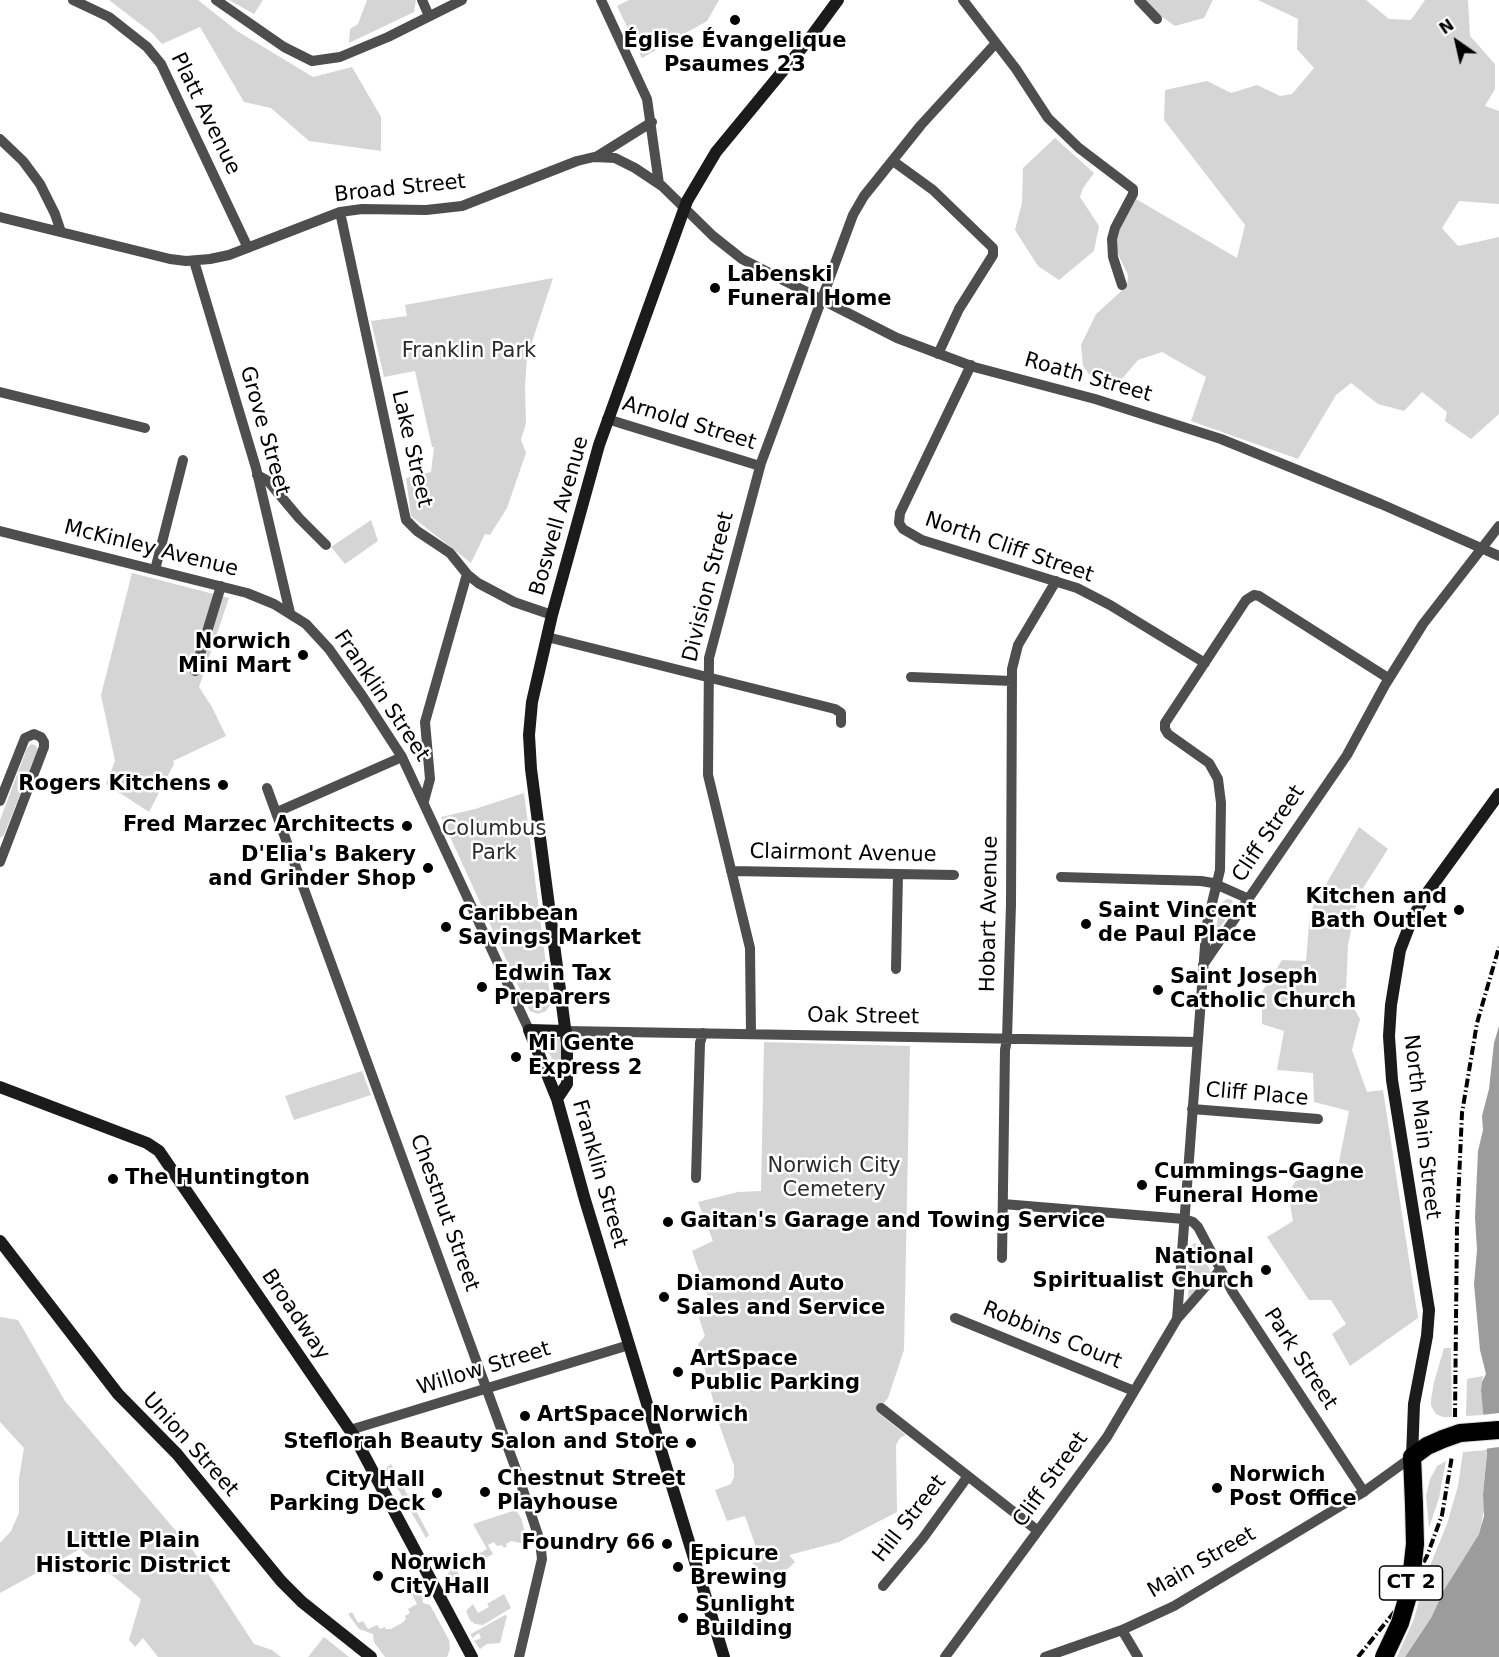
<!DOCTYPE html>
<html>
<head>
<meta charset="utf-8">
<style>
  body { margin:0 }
  #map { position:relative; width:1499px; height:1657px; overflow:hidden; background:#fff; font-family:"DejaVu Sans",sans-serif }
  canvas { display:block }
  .north { position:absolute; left:1427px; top:12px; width:60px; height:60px; -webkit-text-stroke:4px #fff; paint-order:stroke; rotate:326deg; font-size:16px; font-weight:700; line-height:24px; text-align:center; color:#000 }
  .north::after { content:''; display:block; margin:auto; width:21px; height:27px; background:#000; clip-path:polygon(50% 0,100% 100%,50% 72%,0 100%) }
</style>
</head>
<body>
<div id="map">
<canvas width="1499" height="1657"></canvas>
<div class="north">N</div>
</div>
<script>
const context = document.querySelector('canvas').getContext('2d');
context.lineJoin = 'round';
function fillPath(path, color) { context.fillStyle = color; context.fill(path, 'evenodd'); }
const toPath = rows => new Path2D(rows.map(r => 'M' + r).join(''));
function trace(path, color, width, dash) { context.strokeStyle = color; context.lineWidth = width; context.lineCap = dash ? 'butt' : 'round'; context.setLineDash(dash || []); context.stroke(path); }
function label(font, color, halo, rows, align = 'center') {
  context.font = font + ' "DejaVu Sans",sans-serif'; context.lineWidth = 5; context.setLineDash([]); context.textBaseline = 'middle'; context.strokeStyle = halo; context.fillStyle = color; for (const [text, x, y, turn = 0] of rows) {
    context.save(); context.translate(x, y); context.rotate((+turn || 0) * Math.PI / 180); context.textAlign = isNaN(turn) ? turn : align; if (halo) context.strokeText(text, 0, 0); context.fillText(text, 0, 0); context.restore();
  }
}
fillPath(toPath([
  [109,0,198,0,237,31,313,77,352,67,381,117,381,151,309,141,271,108,244,102,200,27,162,44,152,33],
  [229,0,263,0,254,14],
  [367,0,415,0,416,1,414,12,349,43,350,29,358,24],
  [629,0,719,0,707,21,642,58,617,6],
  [1146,0,1213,0,1204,18,1175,26,1158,14],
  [1258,0,1366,0,1389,19,1411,20,1425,0,1468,0,1470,36,1495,64,1495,89,1485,106,1499,111,1499,204,1459,201,1442,228,1458,246,1499,237,1499,414,1471,439,1445,421,1447,412,1422,392,1404,411,1378,404,1351,383,1336,395,1298,459,1191,421,1206,377,1162,352,1138,360,1110,393,1099,388,1083,366,1081,345,1096,314,1127,286,1128,275,1117,252,1116,237,1136,199,1237,258,1245,225,1164,120,1165,90,1207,81,1231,93,1257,85,1280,96,1292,94,1314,68,1297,49,1298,19],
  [1055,138,1094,173,1083,188,1080,197,1099,226,1094,251,1059,280,1038,266,1015,230,1022,203,1023,168],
  [553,278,527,357,525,387,526,423,521,440,526,453,507,508,490,535,485,534,471,563,411,516,406,478,431,472,434,447,432,447,415,371,384,377,371,321,407,316,405,305],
  [371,520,378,541,345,564,331,547],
  [132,573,229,598,199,687,212,707,226,736,173,761,174,764,149,812,106,784,115,761,101,695],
  [31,744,35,745,38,749,4,835,0,838,0,820,27,748],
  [524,793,551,1004,546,1011,538,1014,530,1011,527,1005,441,817,475,809],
  [1359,827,1388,849,1358,896,1348,945,1346,994,1360,1019,1352,1050,1367,1092,1383,1090,1418,1318,1350,1366,1332,1334,1346,1324,1331,1300,1309,1300,1267,1237,1293,1221,1288,1193,1306,1165,1338,1167,1349,1111,1314,1102,1313,1073,1277,1070,1284,1031,1262,1024,1262,992,1282,960,1306,961,1310,912],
  [1227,899,1232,900,1235,907,1214,935,1222,902],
  [553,1037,561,1039,562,1074,558,1072,547,1048,548,1040],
  [764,1042,910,1046,904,1350,888,1398,877,1412,906,1435,900,1438,896,1445,897,1512,839,1542,789,1555,795,1562,772,1584,748,1558,757,1550,745,1516,727,1521,715,1490,731,1484,734,1477,734,1466,719,1424,724,1422,720,1410,716,1411,698,1344,705,1336,698,1315,711,1306,692,1251,713,1241,698,1202,738,1192,761,1191],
  [362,1071,371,1095,294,1120,285,1096],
  [1195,1243,1200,1246,1211,1273,1188,1299,1190,1246],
  [0,1317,18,1320,65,1401,194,1552,254,1644,272,1650,281,1657,158,1657,143,1638,135,1647,129,1640,141,1599,80,1549,0,1593,0,1543,11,1531,19,1513,19,1478,24,1448,0,1422],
  [1444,1348,1451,1348,1452,1417,1443,1417,1436,1414,1431,1406,1431,1400,1434,1382],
  [1483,1376,1481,1390,1484,1415,1466,1416,1467,1379],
  [1487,1450,1483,1494,1484,1508,1480,1532,1443,1592,1431,1618,1405,1657,1397,1657,1414,1619,1425,1578,1447,1524,1458,1486,1463,1452],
  [1446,1461,1439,1498,1429,1528,1426,1496,1430,1479,1437,1466],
  [391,1464,429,1535,426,1538,386,1468],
  [516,1510,521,1518,529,1545,511,1541,506,1544,507,1546,504,1548,502,1545,497,1546,494,1542,488,1545,493,1554,469,1567,468,1565,457,1571,463,1582,454,1588,447,1575,454,1565,457,1566,487,1549,473,1524],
  [413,1576,422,1593,423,1603,430,1605,449,1640,450,1649,447,1657,385,1657,374,1642,373,1634,359,1629,348,1614,352,1612,358,1623,363,1621,368,1629,377,1625,380,1629,385,1627,386,1629,391,1629,402,1623,406,1619,405,1616,410,1613,408,1609,417,1604,412,1594,417,1591,410,1578],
  [504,1594,511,1608,483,1625,475,1624,470,1620,466,1611,473,1604,478,1613,489,1607,487,1604],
  [505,1615,507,1616,500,1643,487,1644,480,1649,474,1641,481,1638,479,1633,472,1638,471,1634],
  [324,1637,349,1657,308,1657]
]), '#d5d5d5');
fillPath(toPath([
  [1499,1026,1499,1657,1405,1657,1431,1618,1444,1590,1479,1534,1484,1516,1483,1494,1487,1453,1481,1390,1482,1382,1486,1374,1480,1350,1474,1284,1477,1250,1475,1217,1478,1151,1483,1130,1482,1116,1489,1089,1494,1043]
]), '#9c9c9c');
fillPath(toPath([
  [1499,1413,1499,1447,1484,1449,1481,1415]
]), '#fff');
const highway = toPath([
  [1414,1505,1412,1457,1427,1446,1443,1439]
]);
trace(highway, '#dbdbdb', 20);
trace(toPath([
  [73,0,109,17,147,47,161,64,248,248],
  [216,0,284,47,312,61,340,57,388,37,462,0],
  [422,0,429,16],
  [601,0,647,99,659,184],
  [963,0,1016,69,1048,118,1079,148,1133,189,1133,194,1115,228,1112,239,1113,257,1122,285],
  [1139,0,1157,19],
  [0,139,23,161,40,184,55,214,61,232],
  [596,157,652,122],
  [893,161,933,190,993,248,993,255,959,309,938,354],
  [340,212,406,520,417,531,450,553,467,574,478,583,514,602,552,615],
  [0,217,170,259,186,261,210,259,229,255,340,212,362,209,426,210,462,206,577,161,594,157,615,158,635,168,662,186,713,236,742,259,897,338,974,367,1095,399,1221,439,1381,504,1499,556],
  [194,261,256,468,290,613],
  [971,365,900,513,899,523,903,529,922,540,1077,588,1110,605,1205,663],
  [0,392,145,428],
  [607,419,760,466],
  [257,475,268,481,299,518,326,545],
  [0,531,247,593,274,604,306,624,329,649,363,697,402,757,529,1030],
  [155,570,183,460],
  [547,637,835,709,841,713,841,723],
  [195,671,221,586],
  [911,677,1012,681],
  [267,788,518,1475,540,1541,542,1559,519,1657],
  [0,801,25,738,34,734,41,737,44,742,44,747,0,862],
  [424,801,430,779,425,722,467,574],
  [277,812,402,757],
  [731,871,954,875],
  [1061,877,1201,881,1213,883,1249,899],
  [1203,965,1347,755,1385,685,1423,624,1499,526],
  [896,969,898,874],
  [566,1031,1197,1042],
  [751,1034,750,948,708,775,709,658,761,463,853,215,864,196,921,125,996,43],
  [1192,1109,1318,1119],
  [696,1178,700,1043,703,1033],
  [1003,1204,1184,1219,1193,1222,1198,1227,1232,1291,1364,1492],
  [1002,1258,1005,1050,1007,1039,1011,904,1012,669,1018,645,1056,581],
  [955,1318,1134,1391],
  [1177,1319,1220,1270],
  [881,1408,1038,1531],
  [350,1430,629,1345],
  [883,1586,923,1538,968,1476],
  [1122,1630,1138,1657],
  [945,1657,1107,1437,1177,1319,1205,946,1207,924,1220,870,1221,803,1218,779,1209,763,1168,734,1165,729,1165,723,1246,600,1254,595,1259,596,1388,678],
  [1045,1657,1122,1630,1174,1606,1362,1493,1412,1457]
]), '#4e4e4e', 10);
trace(toPath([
  [566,1031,529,1030,557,1099,585,1200,724,1657],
  [0,1087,147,1143,159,1151,354,1436,472,1657],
  [557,1099,567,1084,567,1043,531,769,529,735,532,702,552,615,599,445,687,201,716,152,810,38,838,0],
  [0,1241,118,1394,177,1454,281,1581,302,1602,371,1657],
  [1412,1457,1414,1404,1427,1336,1429,1310,1392,1080,1389,1036,1391,1005,1400,950,1412,919,1427,893,1499,794]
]), '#1b1b1b', 12);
trace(highway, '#000', 18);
trace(toPath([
  [1455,1417,1457,1225,1462,1113,1477,1023,1499,947],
  [1358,1657,1399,1606,1427,1556,1442,1515,1452,1456]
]), '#000', 4, [9, 3, 1.5, 3]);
const highwayBridge = toPath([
  [1443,1439,1460,1433,1499,1430],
  [1384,1657,1400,1623,1410,1589,1415,1544,1414,1505]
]);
trace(highwayBridge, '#dbdbdb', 20, []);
trace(highwayBridge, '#000', 18);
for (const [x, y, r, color] of [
  [735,20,6,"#000"],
  [715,288,6,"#000"],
  [303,655,6,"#000"],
  [223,785,6,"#000"],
  [407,826,6,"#000"],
  [428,868,6,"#000"],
  [1459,910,6,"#000"],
  [1086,924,6,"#000"],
  [446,927,6,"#000"],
  [482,987,6,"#000"],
  [1158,990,6,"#000"],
  [516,1057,6,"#000"],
  [113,1179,6,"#000"],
  [1142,1185,6,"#000"],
  [668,1222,6,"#000"],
  [1266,1270,6,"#000"],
  [664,1297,6,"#000"],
  [678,1372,6,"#000"],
  [525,1416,6,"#000"],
  [691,1443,6,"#000"],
  [1217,1488,6,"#000"],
  [485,1492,6,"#000"],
  [437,1493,6,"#000"],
  [667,1544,6,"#000"],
  [678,1567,6,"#000"],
  [378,1576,6,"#000"],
  [683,1618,6,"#000"]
]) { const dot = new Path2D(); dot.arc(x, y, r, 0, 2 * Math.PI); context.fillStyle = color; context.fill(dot); trace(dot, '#fff', 2); }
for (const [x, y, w] of [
  [1411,1583,63]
]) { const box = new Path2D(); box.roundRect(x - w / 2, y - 17, w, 34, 4.5); context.fillStyle = '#fff'; context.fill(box); trace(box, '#000', 1.5); }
label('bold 20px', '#000', null, [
  ["CT 2",1411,1583]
]);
label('bold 21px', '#000', '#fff', [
  ["Église Évangelique",735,42,"center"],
  ["Psaumes 23",735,66,"center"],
  ["Labenski",727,276],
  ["Funeral Home",727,300],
  ["Norwich",291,643,"right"],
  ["Mini Mart",291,667,"right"],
  ["Rogers Kitchens",211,785,"right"],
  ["Fred Marzec Architects",395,826,"right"],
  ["D'Elia's Bakery",416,856,"right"],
  ["and Grinder Shop",416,880,"right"],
  ["Kitchen and",1447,898,"right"],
  ["Bath Outlet",1447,922,"right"],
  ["Saint Vincent",1098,912],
  ["de Paul Place",1098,936],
  ["Caribbean",458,915],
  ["Savings Market",458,939],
  ["Edwin Tax",494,975],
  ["Preparers",494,999],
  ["Saint Joseph",1170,978],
  ["Catholic Church",1170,1002],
  ["Mi Gente",528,1045],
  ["Express 2",528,1069],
  ["Cummings–Gagne",1154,1173],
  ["Funeral Home",1154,1197],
  ["The Huntington",125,1179],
  ["Gaitan's Garage and Towing Service",680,1222],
  ["National",1254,1258,"right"],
  ["Spiritualist Church",1254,1282,"right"],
  ["Diamond Auto",676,1285],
  ["Sales and Service",676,1309],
  ["ArtSpace",690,1360],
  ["Public Parking",690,1384],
  ["ArtSpace Norwich",537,1416],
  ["Steflorah Beauty Salon and Store",679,1443,"right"],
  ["Norwich",1229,1476],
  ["Post Office",1229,1500],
  ["Chestnut Street",497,1480],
  ["Playhouse",497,1504],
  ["City Hall",425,1481,"right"],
  ["Parking Deck",425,1505,"right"],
  ["Foundry 66",655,1544,"right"],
  ["Epicure",690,1555],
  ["Brewing",690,1579],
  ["Norwich",390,1564],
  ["City Hall",390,1588],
  ["Sunlight",695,1606],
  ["Building",695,1630]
], 'left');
label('21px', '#000', '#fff', [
  ["Platt Avenue",205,114,64],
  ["Broad Street",400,189,-6],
  ["Roath Street",1088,378,16],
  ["Arnold Street",689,424,17],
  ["Grove Street",264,431,74],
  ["Lake Street",411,449,77],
  ["Boswell Avenue",560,516,-74],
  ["North Cliff Street",1009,548,19],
  ["McKinley Avenue",151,549,14],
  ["Division Street",709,587,-76],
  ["Franklin Street",381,696,56],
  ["Cliff Street",1269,834,-56],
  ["Clairmont Avenue",843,854,1],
  ["Hobart Avenue",990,914,-89],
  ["Oak Street",863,1017,1],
  ["Cliff Place",1257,1095,5],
  ["North Main Street",1421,1127,83],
  ["Franklin Street",599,1174,74],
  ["Chestnut Street",444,1213,70],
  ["Broadway",295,1315,56],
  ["Robbins Court",1052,1336,22],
  ["Park Street",1300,1359,57],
  ["Willow Street",484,1369,-17],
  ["Union Street",190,1445,48],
  ["Cliff Street",1051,1480,-54],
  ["Hill Street",910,1519,-52],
  ["Main Street",1202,1563,-30]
]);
label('21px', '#2c2c2c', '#fff', [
  ["Franklin Park",469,352],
  ["Columbus",494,830],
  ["Park",494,854],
  ["Norwich City",834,1167],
  ["Cemetery",834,1191]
]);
label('bold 22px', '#000', '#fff', [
  ["Little Plain",133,1541],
  ["Historic District",133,1566]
]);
</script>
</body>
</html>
